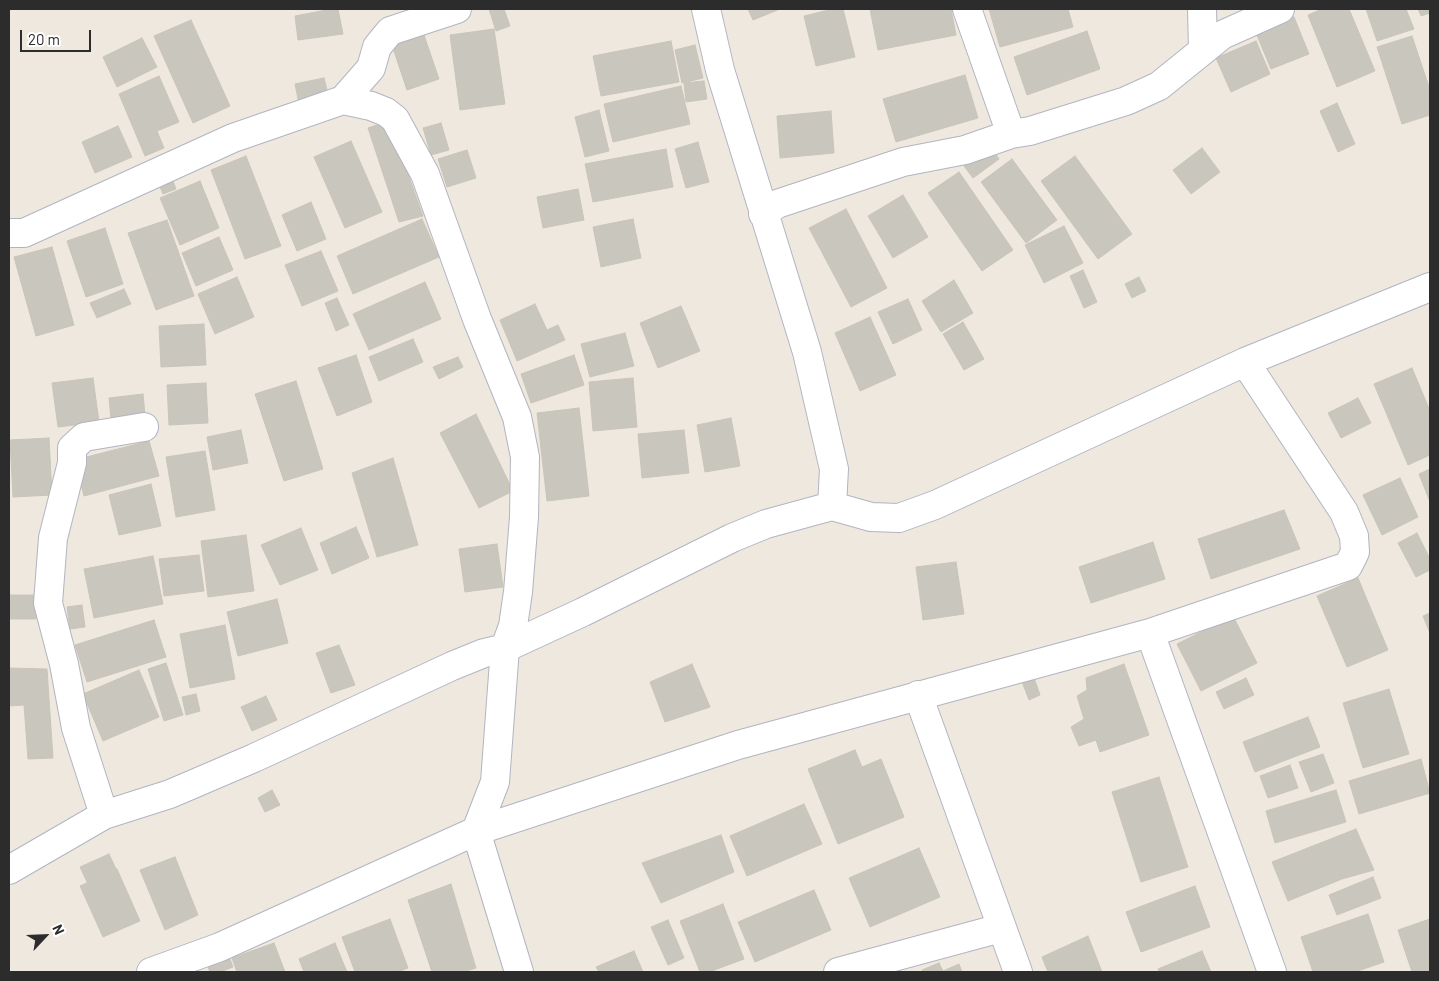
<!DOCTYPE html>
<html>
<head>
<meta charset="utf-8">
<style>
  body { margin:0 }
  #map { position:relative; width:1439px; height:981px; overflow:hidden; background:#eee8df; font-family:Barlow,sans-serif }
  canvas { display:block }
  .frame { position:absolute; inset:0; border:10px solid #2c2c2c; pointer-events:none }
  .north { position:absolute; left:20px; top:911px; width:50px; height:50px; -webkit-text-stroke:4px #fff; paint-order:stroke; rotate:65deg; font-size:14px; font-weight:700; line-height:20px; text-align:center; color:#2c2c2c }
  .north::after { content:''; display:block; margin:auto; width:18px; height:22px; background:#2c2c2c; clip-path:polygon(50% 0,100% 100%,50% 72%,0 100%) }
  .scale { position:absolute; left:20px; top:30px; width:71px; height:22px; box-sizing:border-box; border:2px solid #2c2c2c; border-top:0; padding-left:6px; font-size:15px; line-height:18px; white-space:nowrap; color:#2c2c2c; -webkit-text-stroke:4px #fff; paint-order:stroke }
</style>
</head>
<body>
<div id="map">
<canvas width="1439" height="981"></canvas>
<div class="frame"></div>
<div class="north">N</div>
<div class="scale">20 m</div>
</div>
<script>
const context = document.querySelector('canvas').getContext('2d');
context.lineJoin = 'round';
function fillPath(path, color) { context.fillStyle = color; context.fill(path, 'evenodd'); }
const toPath = rows => new Path2D(rows.map(r => 'M' + r).join(''));
function trace(path, color, width, dash) { context.strokeStyle = color; context.lineWidth = width; context.lineCap = dash ? 'butt' : 'round'; context.setLineDash(dash || []); context.stroke(path); }
const building = toPath([
  [332,9,338,9,343,34,298,40,295,16,332,9],
  [489,9,504,9,510,26,496,31,489,9],
  [748,9,780,9,753,20,748,9],
  [833,9,843,9,855,57,816,66,804,16,833,9],
  [870,9,951,9,956,35,878,50,870,9],
  [989,9,1068,9,1073,27,1000,47,989,9],
  [1322,9,1349,9,1375,71,1337,87,1308,15,1322,9],
  [1366,9,1406,9,1414,29,1377,41,1366,9],
  [1418,9,1430,9,1430,13,1421,16,1418,9],
  [1294,17,1309,54,1271,69,1256,33,1294,17],
  [191,20,230,106,193,123,154,36,191,20],
  [494,29,505,104,460,110,450,35,494,29],
  [1087,31,1100,69,1027,95,1014,57,1087,31],
  [424,35,439,79,407,90,392,45,424,35],
  [1412,36,1430,90,1430,115,1402,124,1377,47,1412,36],
  [142,38,157,67,117,87,103,57,142,38],
  [671,41,679,82,601,96,593,56,671,41],
  [1256,41,1270,74,1231,92,1216,58,1256,41],
  [695,45,703,78,682,83,675,50,695,45],
  [965,75,978,118,896,142,883,99,965,75],
  [159,76,179,122,157,131,164,148,145,156,119,94,159,76],
  [324,78,329,98,299,104,295,84,324,78],
  [704,81,707,99,686,102,684,83,704,81],
  [681,86,690,124,613,142,604,104,681,86],
  [1337,103,1355,144,1338,152,1320,111,1337,103],
  [599,110,609,151,585,157,575,117,599,110],
  [831,111,834,153,780,158,777,116,831,111],
  [389,121,423,216,399,222,368,128,389,121],
  [441,123,449,150,431,155,423,128,441,123],
  [118,126,132,157,95,173,82,142,118,126],
  [351,141,382,212,345,228,314,157,351,141],
  [698,142,709,182,686,188,675,149,698,142],
  [990,146,999,159,973,178,964,166,990,146],
  [1202,148,1220,172,1191,194,1173,170,1202,148],
  [666,149,673,187,593,202,585,164,666,149],
  [467,150,476,178,447,187,438,159,467,150],
  [246,156,281,246,245,259,211,170,246,156],
  [1075,156,1132,234,1098,259,1041,181,1075,156],
  [1012,159,1057,220,1026,243,981,182,1012,159],
  [959,172,1013,250,982,271,928,193,959,172],
  [171,176,176,189,163,194,158,182,171,176],
  [200,181,219,228,180,245,160,198,200,181],
  [578,189,584,220,543,228,537,197,578,189],
  [903,195,928,237,893,258,868,216,903,195],
  [311,202,326,239,297,251,282,215,311,202],
  [846,209,887,288,851,307,809,228,846,209],
  [422,219,439,257,353,294,337,256,422,219],
  [633,219,641,258,601,267,593,227,633,219],
  [167,220,194,296,156,310,128,233,167,220],
  [1064,226,1083,263,1044,283,1025,245,1064,226],
  [105,228,123,284,86,297,67,241,105,228],
  [219,237,233,270,196,286,182,253,219,237],
  [52,247,74,325,36,336,14,257,52,247],
  [321,251,338,291,302,306,285,265,321,251],
  [1083,270,1097,302,1084,308,1070,276,1083,270],
  [237,277,254,317,215,334,198,294,237,277],
  [1139,277,1146,291,1132,298,1125,284,1139,277],
  [954,280,973,313,941,332,922,301,954,280],
  [425,282,441,319,369,350,353,314,425,282],
  [124,289,131,304,97,318,90,303,124,289],
  [337,298,349,325,336,331,325,303,337,298],
  [908,299,922,330,893,344,878,312,908,299],
  [535,304,547,330,558,325,565,340,517,361,500,320,535,304],
  [681,306,700,351,658,368,640,323,681,306],
  [870,317,896,375,860,391,835,333,870,317],
  [963,322,984,359,964,370,943,334,963,322],
  [204,324,206,365,161,367,159,326,204,324],
  [625,333,634,366,590,377,581,344,625,333],
  [413,339,423,362,379,381,369,357,413,339],
  [356,355,372,402,337,416,318,368,356,355],
  [574,355,584,385,531,403,521,374,574,355],
  [458,357,463,367,439,379,433,367,458,357],
  [1412,368,1430,411,1430,455,1408,465,1374,384,1412,368],
  [93,378,99,422,58,427,52,383,93,378],
  [633,378,637,427,593,431,589,382,633,378],
  [296,381,323,469,284,481,255,394,296,381],
  [206,383,208,423,169,425,167,385,206,383],
  [143,394,145,415,111,419,109,398,143,394],
  [1358,398,1371,423,1341,438,1328,413,1358,398],
  [579,408,589,496,547,501,537,413,579,408],
  [476,414,513,491,479,508,440,433,476,414],
  [731,418,740,466,705,472,697,425,731,418],
  [241,430,248,463,213,470,207,437,241,430],
  [684,430,689,473,642,478,638,434,684,430],
  [49,438,52,495,13,497,10,440,49,438],
  [149,441,159,476,84,496,75,460,149,441],
  [205,451,215,510,176,517,166,457,205,451],
  [393,458,418,545,377,557,352,473,393,458],
  [1430,469,1430,502,1419,474,1430,469],
  [1400,478,1418,517,1382,535,1363,495,1400,478],
  [151,484,161,526,119,535,109,495,151,484],
  [1284,510,1300,549,1211,579,1198,539,1284,510],
  [356,527,369,558,332,574,320,543,356,527],
  [301,528,318,570,280,585,261,545,301,528],
  [1417,533,1430,559,1430,570,1416,577,1398,543,1417,533],
  [246,535,254,591,208,597,201,541,246,535],
  [1153,542,1165,579,1091,603,1079,567,1153,542],
  [497,544,503,587,465,592,459,549,497,544],
  [199,555,204,591,164,596,159,559,199,555],
  [153,556,163,604,94,618,84,569,153,556],
  [956,562,964,614,923,620,916,567,956,562],
  [1358,578,1388,650,1347,667,1317,596,1358,578],
  [9,595,35,595,36,619,9,619,9,595],
  [277,599,288,643,238,656,227,612,277,599],
  [82,605,85,627,70,629,67,607,82,605],
  [1430,613,1430,633,1423,616,1430,613],
  [1233,616,1257,663,1201,691,1177,644,1233,616],
  [154,620,166,657,87,682,75,645,154,620],
  [225,625,235,679,190,688,180,634,225,625],
  [339,645,355,685,331,693,316,653,339,645],
  [166,663,183,715,164,721,148,669,166,663],
  [692,664,710,707,665,722,650,682,692,664],
  [1124,664,1149,735,1100,752,1096,740,1079,746,1071,727,1084,719,1077,696,1087,690,1086,678,1124,664],
  [9,668,47,669,53,758,28,759,24,705,9,706,9,668],
  [139,670,159,717,103,741,83,694,139,670],
  [1033,675,1040,695,1029,700,1021,679,1033,675],
  [1246,678,1254,695,1224,709,1216,692,1246,678],
  [1389,689,1409,754,1363,768,1343,703,1389,689],
  [196,694,200,711,186,715,182,697,196,694],
  [266,696,277,720,252,731,241,707,266,696],
  [1308,717,1320,747,1255,772,1243,742,1308,717],
  [855,750,862,767,881,759,904,817,838,844,808,769,855,750],
  [1323,754,1334,783,1311,792,1299,762,1323,754],
  [1421,759,1430,793,1359,814,1349,781,1421,759],
  [1290,765,1298,788,1268,798,1260,776,1290,765],
  [1159,777,1188,867,1141,882,1112,792,1159,777],
  [272,790,280,805,265,812,258,798,272,790],
  [1336,790,1346,822,1275,843,1266,811,1336,790],
  [804,804,822,844,747,876,730,836,804,804],
  [1356,829,1374,870,1342,879,1288,901,1272,862,1356,829],
  [721,835,734,872,661,903,642,863,721,835],
  [919,848,940,897,870,927,849,878,919,848],
  [109,854,116,869,87,882,80,867,109,854],
  [175,857,198,915,165,930,140,870,175,857],
  [117,869,140,921,103,937,80,886,117,869],
  [1373,877,1381,898,1337,915,1329,895,1373,877],
  [451,884,476,968,463,972,432,972,408,900,451,884],
  [1195,886,1210,927,1141,952,1126,912,1195,886],
  [814,890,831,930,755,962,738,922,814,890],
  [723,904,744,959,709,972,700,972,680,921,723,904],
  [1368,914,1384,962,1355,972,1313,972,1301,937,1368,914],
  [390,919,408,968,398,972,355,972,342,937,390,919],
  [1430,919,1430,972,1412,972,1398,930,1430,919],
  [668,920,684,958,668,965,651,927,668,920],
  [1088,936,1102,972,1048,972,1042,957,1088,936],
  [274,943,285,972,237,972,232,958,274,943],
  [335,943,347,972,304,972,299,959,335,943],
  [226,949,233,967,220,972,210,972,204,957,226,949],
  [634,951,643,972,599,972,596,967,634,951],
  [1202,951,1211,972,1159,972,1158,969,1202,951],
  [939,963,943,971,959,964,962,972,923,972,922,970,939,963]
]);
fillPath(building, '#c9c6bd');
trace(building, '#cac4b8', 1);
const minor = toPath([
  [706,9,720,70,807,352,834,469,832,506],
  [967,9,1011,134],
  [1202,9,1203,50],
  [343,100,371,68,377,47,390,31,457,9],
  [763,214,777,204,903,162,965,150,1011,134,1030,131,1126,101,1159,86,1222,35,1280,9],
  [9,233,24,233,233,138,343,100,371,106,386,112,395,119,425,174,477,319,517,417,525,457,524,517,518,592,513,626,505,648,495,782,476,831,519,972],
  [1245,362,1344,512,1354,536,1355,552,1348,566,1150,633,1272,972],
  [918,695,1018,972],
  [104,815,76,728,64,664,48,603,53,538,72,463,72,448,84,437,144,427],
  [9,870,104,815,170,794,254,758,452,666,484,653,505,648,583,612,732,538,766,524,832,506,871,517,899,518,935,505,1245,362,1430,287],
  [151,972,220,947,476,831,738,745,1150,633],
  [838,972,1001,928]
]);
trace(minor, '#b2b5c0', 30);
trace(minor, '#fff', 28);
</script>
</body>
</html>
